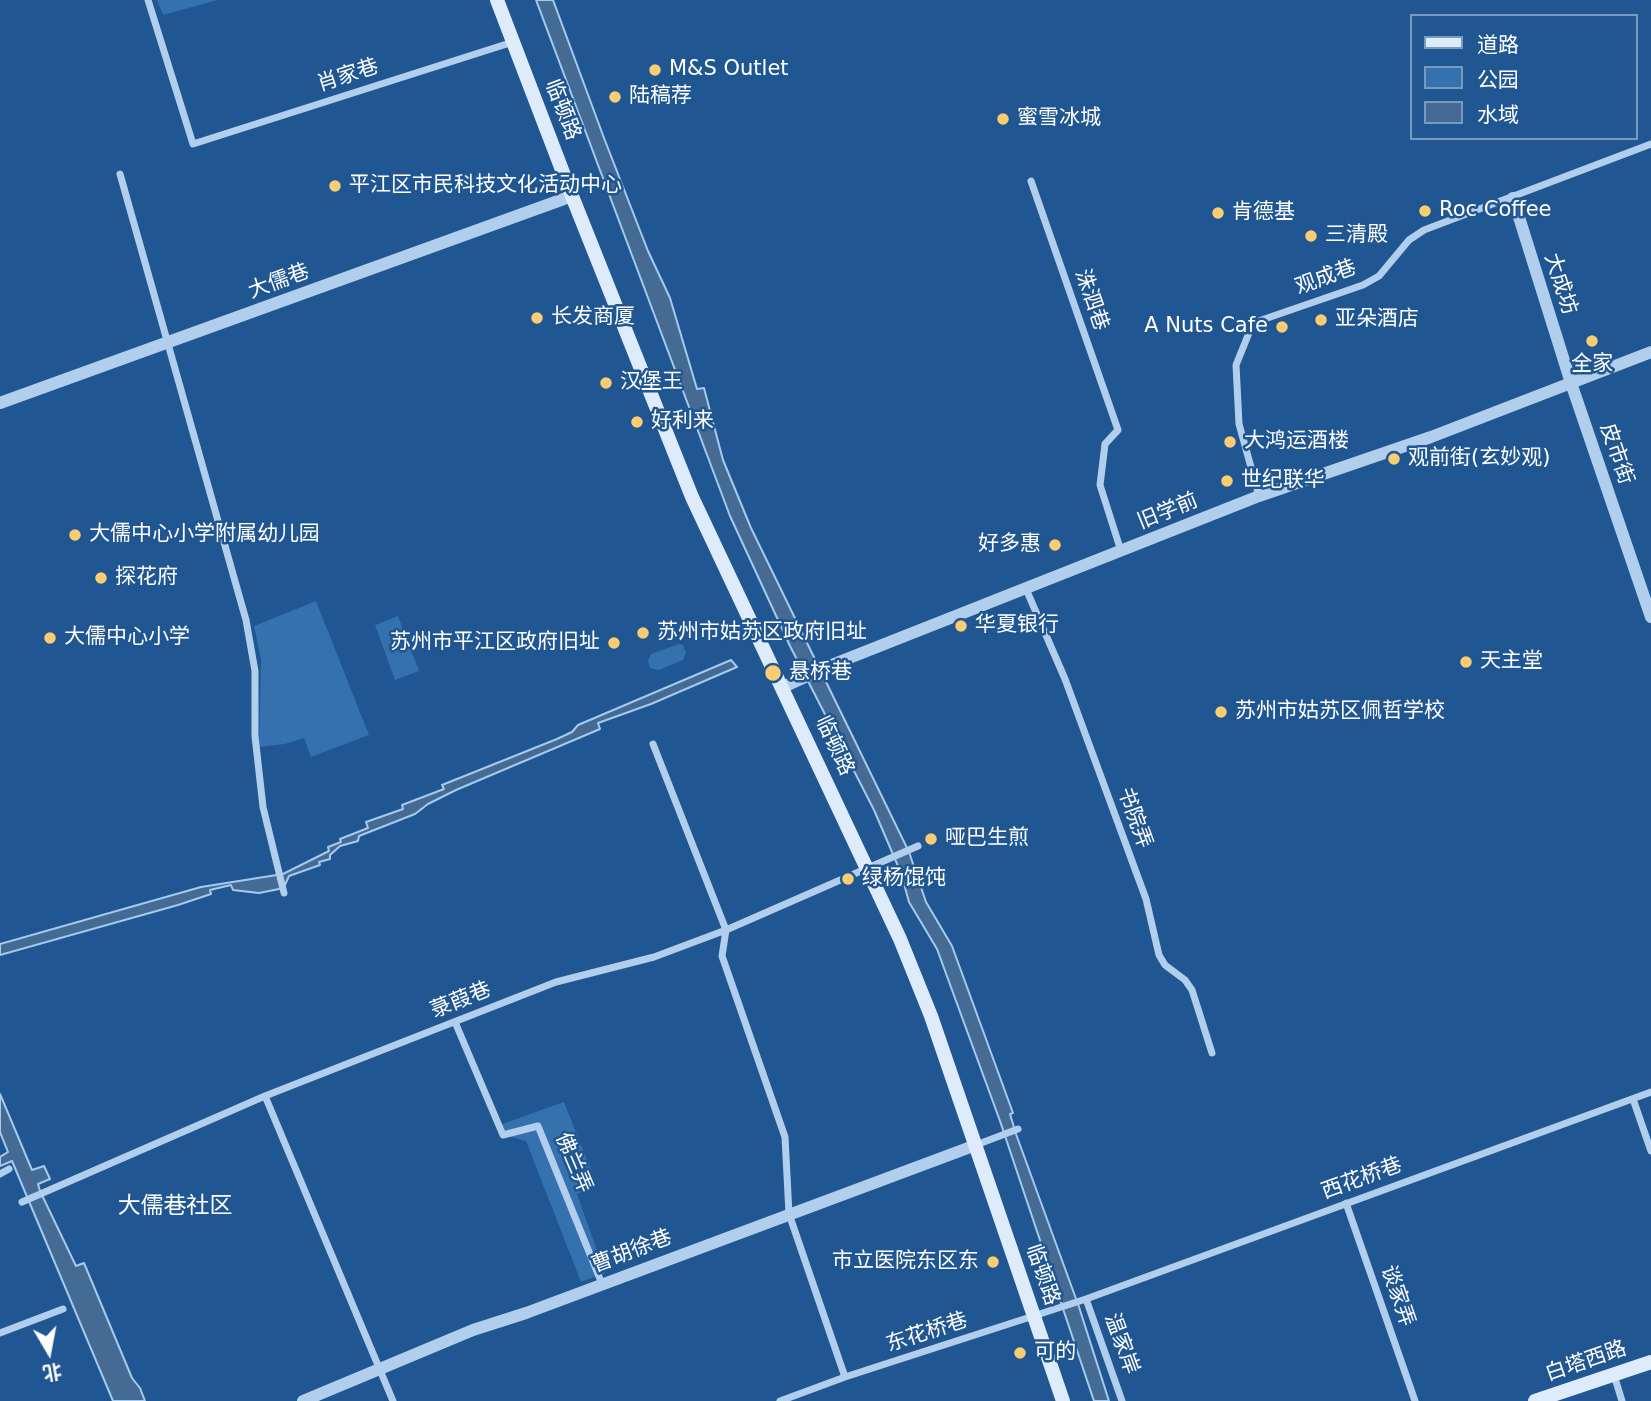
<!DOCTYPE html>
<html>
<head>
<meta charset="utf-8">
<style>
  body { margin:0 }
  #map { position:relative; width:1651px; height:1401px; overflow:hidden; background:#205691; font-family:"DejaVu Sans","Noto Sans SC",sans-serif }
  canvas { display:block }
  .legend { position:absolute; left:1410px; top:14px; width:228px; height:126px; box-sizing:border-box; background:#205691; border:2px solid #799abd; margin:0; padding:9px 12px; list-style:none; font-size:21px; color:#fff }
  .legend li { display:flex; align-items:center; gap:14px; height:35px }
  .legend b { width:35px; border:2px solid #799abd }
  .north { position:absolute; left:14px; top:1317px; width:70px; height:70px; -webkit-text-stroke:5px #205691; paint-order:stroke; rotate:170deg; font-size:19px; font-weight:700; line-height:28px; text-align:center; color:#fff }
  .north::after { content:''; display:block; margin:auto; width:24px; height:32px; background:#fff; clip-path:polygon(50% 0,100% 100%,50% 72%,0 100%) }
</style>
</head>
<body>
<div id="map">
<canvas width="1651" height="1401"></canvas>
<ul class="legend">
<li><b style="height:9px;background:#ddebfa"></b>道路</li>
<li><b style="height:19px;background:#3471ae"></b>公园</li>
<li><b style="height:19px;background:#456b95"></b>水域</li>
</ul>
<div class="north">北</div>
</div>
<script>
const context = document.querySelector('canvas').getContext('2d');
context.lineJoin = 'round';
function fillPath(path, color) { context.fillStyle = color; context.fill(path, 'evenodd'); }
const toPath = rows => new Path2D(rows.map(r => 'M' + r).join(''));
function trace(path, color, width, dash) { context.strokeStyle = color; context.lineWidth = width; context.lineCap = dash ? 'butt' : 'round'; context.setLineDash(dash || []); context.stroke(path); }
function label(font, color, halo, rows, align = 'center') {
  context.font = font + ' "DejaVu Sans","Noto Sans SC",sans-serif'; context.lineWidth = 5; context.setLineDash([]); context.textBaseline = 'middle'; context.strokeStyle = halo; context.fillStyle = color; for (const [text, x, y, turn = 0] of rows) {
    context.save(); context.translate(x, y); context.rotate((+turn || 0) * Math.PI / 180); context.textAlign = isNaN(turn) ? turn : align; if (halo) context.strokeText(text, 0, 0); context.fillText(text, 0, 0); context.restore();
  }
}
fillPath(toPath([
  [157,0,218,0,163,15],
  [316,601,369,735,311,757,304,738,285,744,259,747,261,660,254,626],
  [398,616,419,671,395,680,375,625],
  [679,644,683,645,686,653,683,660,659,670,650,668,648,661,651,654],
  [564,1102,597,1185,577,1194,605,1273,581,1282,526,1141,507,1136,502,1124]
]), '#3471ae');
const water = toPath([
  [536,0,553,0,604,138,648,251,670,298,697,389,704,388,723,460,751,528,909,852,926,902,952,946,1013,1113,1010,1114,1016,1134,1079,1307,1109,1401,1094,1401,1000,1121,937,949,909,902,901,873,874,810,790,646,730,516,536,0],
  [731,660,737,667,651,704,598,723,600,729,456,790,428,804,415,814,359,836,358,841,340,846,330,855,330,859,319,862,320,865,289,876,285,885,279,889,259,893,233,890,231,885,210,890,211,894,178,905,0,955,0,944,201,887,283,874,329,851,328,847,341,842,340,839,368,828,366,822,403,809,402,805,444,789,442,785,557,739,572,732,578,725,731,660],
  [0,1094,32,1170,44,1166,50,1179,38,1184,40,1191,76,1266,84,1263,132,1378,140,1388,145,1401,113,1401,12,1161,0,1166,0,1157,8,1152,0,1132,0,1094]
]);
fillPath(water, '#456b95');
trace(water, '#a4caee', 2);
trace(toPath([
  [148,0,193,144,513,42],
  [120,174,246,620,255,671,255,736,263,807,284,893],
  [1031,181,1118,430,1105,444,1100,485,1121,551],
  [1259,496,1239,424,1236,365,1253,323,1363,285,1379,276,1409,240,1424,230,1651,144],
  [1026,589,1065,679,1146,899,1159,955,1165,965,1185,980,1192,990,1212,1053],
  [653,744,726,930,722,956,785,1137,789,1214,845,1377],
  [455,1022,503,1135,538,1126,602,1284],
  [265,1096,393,1401],
  [1633,1099,1651,1151],
  [976,1145,1018,1129],
  [0,1174,9,1169],
  [22,1202,265,1096,556,982,654,957,726,930,918,846],
  [1346,1203,1415,1401],
  [1086,1299,1122,1401],
  [0,1333,63,1309],
  [1614,1375,1622,1401],
  [780,1401,845,1377,1086,1299,1651,1092]
]), '#b1cfed', 7);
trace(toPath([
  [1513,198,1571,383,1651,617],
  [0,403,572,196],
  [783,687,834,664,1259,496,1431,437,1651,352],
  [303,1401,473,1330,526,1313,976,1145]
]), '#b1cfed', 12);
trace(toPath([
  [497,0,572,196,692,497,900,939,931,1016,1063,1401],
  [1535,1401,1651,1362]
]), '#ddebfa', 14);
for (const [x, y, r, color] of [
  [655,70,7,"#facd72"],
  [615,97,7,"#facd72"],
  [1003,119,7,"#facd72"],
  [335,186,7,"#facd72"],
  [1425,211,7,"#facd72"],
  [1218,213,7,"#facd72"],
  [1311,236,7,"#facd72"],
  [537,318,7,"#facd72"],
  [1321,320,7,"#facd72"],
  [1282,327,7,"#facd72"],
  [1592,341,7,"#facd72"],
  [606,383,7,"#facd72"],
  [637,422,7,"#facd72"],
  [1230,442,7,"#facd72"],
  [1394,459,7,"#facd72"],
  [1227,481,7,"#facd72"],
  [75,535,7,"#facd72"],
  [1055,545,7,"#facd72"],
  [101,578,7,"#facd72"],
  [961,626,7,"#facd72"],
  [643,633,7,"#facd72"],
  [50,638,7,"#facd72"],
  [614,643,7,"#facd72"],
  [1466,662,7,"#facd72"],
  [773,673,9,"#facd72"],
  [1221,712,7,"#facd72"],
  [931,839,7,"#facd72"],
  [848,879,7,"#facd72"],
  [993,1262,7,"#facd72"],
  [1020,1353,7,"#facd72"]
]) { const dot = new Path2D(); dot.arc(x, y, r, 0, 2 * Math.PI); context.fillStyle = color; context.fill(dot); trace(dot, '#205691', 2.5); }
label('21px', '#fff', '#205691', [
  ["M&S Outlet",669,70],
  ["陆稿荐",629,97],
  ["蜜雪冰城",1017,119],
  ["平江区市民科技文化活动中心",349,186],
  ["Roc Coffee",1439,211],
  ["肯德基",1232,213],
  ["三清殿",1325,236],
  ["长发商厦",551,318],
  ["亚朵酒店",1335,320],
  ["A Nuts Cafe",1268,327,"right"],
  ["全家",1592,365,"center"],
  ["汉堡王",620,383],
  ["好利来",651,422],
  ["大鸿运酒楼",1244,442],
  ["观前街(玄妙观)",1408,459],
  ["世纪联华",1241,481],
  ["大儒中心小学附属幼儿园",89,535],
  ["好多惠",1041,545,"right"],
  ["探花府",115,578],
  ["华夏银行",975,626],
  ["苏州市姑苏区政府旧址",657,633],
  ["大儒中心小学",64,638],
  ["苏州市平江区政府旧址",600,643,"right"],
  ["天主堂",1480,662],
  ["悬桥巷",789,673],
  ["苏州市姑苏区佩哲学校",1235,712],
  ["哑巴生煎",945,839],
  ["绿杨馄饨",862,879],
  ["市立医院东区东",979,1262,"right"],
  ["可的",1034,1353]
], 'left');
label('21px', '#fff', '#205691', [
  ["肖家巷",348,76,-18],
  ["临顿路",562,110,69],
  ["观成巷",1326,278,-20],
  ["大儒巷",279,282,-20],
  ["大成坊",1560,284,72],
  ["洙泗巷",1091,300,71],
  ["皮市街",1616,454,71],
  ["旧学前",1168,512,-22],
  ["临顿路",834,746,65],
  ["书院弄",1134,818,70],
  ["菉葭巷",461,1001,-22],
  ["佛兰弄",573,1163,67],
  ["西花桥巷",1362,1179,-20],
  ["曹胡徐巷",632,1252,-21],
  ["临顿路",1042,1275,71],
  ["谈家弄",1397,1296,71],
  ["东花桥巷",927,1333,-18],
  ["温家岸",1121,1344,70],
  ["白塔西路",1586,1362,-19]
]);
label('23px', '#fff', '#205691', [
  ["大儒巷社区",175,1207]
]);
</script>
</body>
</html>
